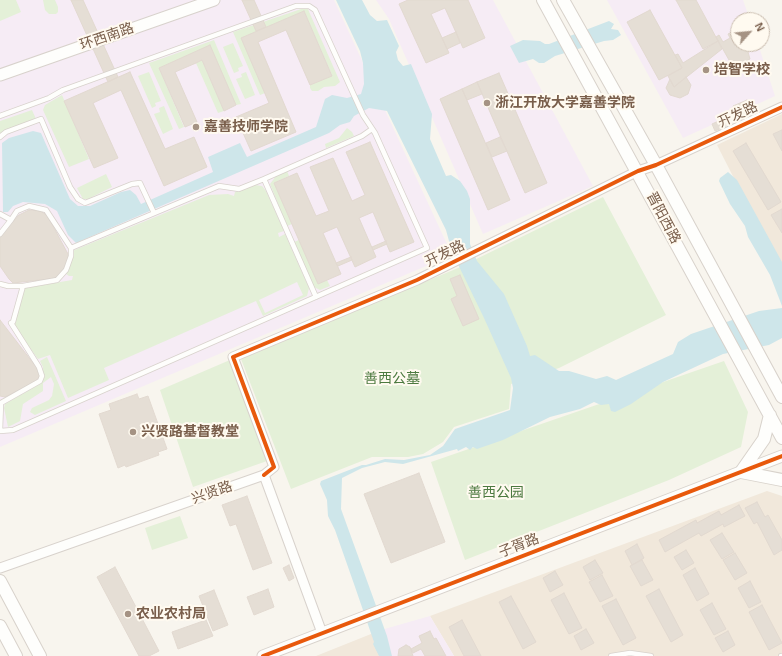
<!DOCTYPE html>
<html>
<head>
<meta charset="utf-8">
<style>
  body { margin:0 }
  #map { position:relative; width:782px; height:656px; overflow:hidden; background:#f8f5ee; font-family:Helvetica,sans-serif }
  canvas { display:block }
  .north { position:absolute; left:730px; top:12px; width:40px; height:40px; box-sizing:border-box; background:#fffaf0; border:1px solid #c9bcae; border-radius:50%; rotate:63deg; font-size:11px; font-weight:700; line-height:16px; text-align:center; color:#795e4b }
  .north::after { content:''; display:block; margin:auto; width:14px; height:18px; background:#a59384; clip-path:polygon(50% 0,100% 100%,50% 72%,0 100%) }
</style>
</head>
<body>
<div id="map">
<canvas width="782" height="656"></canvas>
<div class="north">N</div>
</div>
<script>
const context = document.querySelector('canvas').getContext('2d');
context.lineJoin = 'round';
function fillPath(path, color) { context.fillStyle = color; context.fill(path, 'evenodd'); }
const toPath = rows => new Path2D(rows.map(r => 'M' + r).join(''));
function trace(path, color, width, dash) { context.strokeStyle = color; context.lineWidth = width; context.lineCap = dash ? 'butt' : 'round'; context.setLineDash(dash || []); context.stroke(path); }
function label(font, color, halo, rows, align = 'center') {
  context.font = font + ' Helvetica,"Noto Sans SC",sans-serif'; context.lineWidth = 4; context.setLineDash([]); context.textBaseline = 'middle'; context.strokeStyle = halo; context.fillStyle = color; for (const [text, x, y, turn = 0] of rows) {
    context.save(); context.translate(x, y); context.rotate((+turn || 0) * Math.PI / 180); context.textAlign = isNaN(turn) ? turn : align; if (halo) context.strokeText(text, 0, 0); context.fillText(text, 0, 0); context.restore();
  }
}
fillPath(toPath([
  [782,114,782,272,717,145],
  [767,491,782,496,782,656,454,656,430,616],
  [381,630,390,656,316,656]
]), '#f1e8db');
fillPath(toPath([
  [0,0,334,0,452,255,0,447],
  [376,0,493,0,593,186,483,234,389,19],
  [607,0,743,0,750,20,738,20,738,44,758,44,775,96,683,138],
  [430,616,454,656,390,656,381,630]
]), '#f6ecf5');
fillPath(toPath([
  [0,0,16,0,21,12,0,21],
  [43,0,55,0,58,7,58,12,56,14,49,14,45,10],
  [307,7,340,82,335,86,324,87,318,91,312,91,310,88,310,85,332,75,304,11,242,38,265,93,260,95,233,32],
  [214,40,241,104,236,105,210,46,159,68,184,127,179,129,149,63],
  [233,43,243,66,238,68,239,71,234,73,223,47],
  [202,60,224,111,218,113,196,63],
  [149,72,161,101,155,103,156,106,152,108,138,76],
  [246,72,255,95,245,99,236,79,242,77,241,74],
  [62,95,89,159,69,167,43,110,45,105],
  [164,106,173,129,163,134,154,114,160,112,159,108],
  [32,110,36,119,0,134,0,121],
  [347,128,352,132,354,136,326,148,325,144,339,138],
  [287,171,289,176,274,183,292,224,287,226,270,184,276,176],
  [106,174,112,187,88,199,83,199,77,188],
  [255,185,262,186,266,191,284,231,278,233,279,237,285,234,309,288,307,296,263,316,256,301,104,368,109,380,68,398,50,355,38,359,13,325,25,288,72,280,73,276,69,276,65,273,72,251,209,195,228,194,234,196,235,192],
  [297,282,303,295,265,313,259,300],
  [603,197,666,315,559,368,511,384,509,409,454,427,443,442,423,454,408,457,372,457,291,489,241,359,458,268],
  [299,240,318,284,327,280,330,286,320,290,314,287,294,242],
  [47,357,66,401,35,415,30,412,32,408,49,400,52,396,54,384,51,377,43,383,43,391,23,404,20,421,8,427,4,408,5,404,40,384,43,377,43,367,40,361],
  [230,360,267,461,193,487,160,390],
  [724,361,748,412,741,447,669,480,465,560,431,462],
  [180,516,188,538,152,550,145,528]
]), '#e4f0d8');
fillPath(toPath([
  [336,0,362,0,370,15,377,21,387,20,399,46,396,52,398,60,403,66,411,64,432,114,430,139,446,176,451,175,460,181,467,191,470,199,470,244,477,261,504,294,527,346,530,356,535,355,559,371,569,371,596,379,607,376,616,380,673,354,678,342,691,334,759,311,782,308,782,338,769,345,723,354,663,382,631,404,615,412,611,411,609,404,601,405,594,402,580,409,550,417,503,440,477,449,473,447,470,450,466,447,458,451,457,449,403,464,385,462,362,468,342,478,341,509,387,636,392,656,379,656,373,644,374,642,354,584,335,530,328,516,327,500,320,484,321,481,362,465,366,465,385,459,404,460,430,455,443,446,455,429,510,410,513,388,511,378,484,318,452,252,446,230,387,111,369,108,354,116,350,122,340,125,329,133,76,243,68,235,57,211,45,204,23,202,13,206,8,212,3,212,2,143,9,138,33,131,41,133,70,199,78,206,90,206,121,192,130,190,136,195,141,204,213,172,208,157,240,143,247,157,316,127,325,99,332,95,347,98,361,94,364,84,363,63,360,51],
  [609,21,614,24,611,29,618,30,621,35,613,40,604,41,555,56,544,63,539,63,533,59,519,63,510,46,523,40,540,41,545,44,549,44],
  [728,172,737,180,782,262,782,306,770,275,748,237,745,226,730,204,719,181,720,178]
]), '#cee6ea');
const building = toPath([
  [71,0,83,0,118,77,108,82,71,0],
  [242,0,254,0,266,27,256,31,242,0],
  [408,0,468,0,485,38,463,48,445,8,431,14,449,53,426,63,399,4,408,0],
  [676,0,696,0,718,41,703,49,676,0],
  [650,10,682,68,659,80,627,22,650,10],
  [304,11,332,76,310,85,286,30,258,42,296,132,251,151,236,117,269,103,241,38,304,11],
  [738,28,738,44,745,44,749,52,748,52,750,59,733,67,716,37,719,35,723,42,730,38,728,34,738,28],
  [456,32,460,43,447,49,442,38,456,32],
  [718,41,722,49,674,87,668,76,682,68,675,55,678,54,683,63,718,41],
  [210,45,236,105,224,111,202,60,196,63,175,72,197,122,185,127,159,68,210,45],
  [130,72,165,149,194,137,207,167,164,186,121,90,93,103,118,158,94,168,64,101,130,72],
  [499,73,547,183,525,193,477,82,499,73],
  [686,77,691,85,688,94,680,98,670,95,666,88,670,79,674,87,686,77],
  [477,82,482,94,467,100,462,89,477,82],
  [462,89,510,200,488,210,440,99,462,89],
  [747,100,748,102,751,101,753,106,737,113,733,106,747,100],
  [723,119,726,126,715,131,712,124,723,119],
  [782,130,782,151,773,134,782,130],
  [500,137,507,151,492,157,486,143,500,137],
  [370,142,414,242,390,252,373,212,359,218,376,257,355,267,337,227,323,233,341,274,318,284,274,183,297,173,316,216,329,211,310,167,333,158,352,201,365,195,346,152,370,142],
  [746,143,781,202,768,210,733,151,746,143],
  [782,209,782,233,771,215,782,209],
  [29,210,40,211,47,215,68,254,69,259,67,265,58,278,13,283,9,279,0,266,0,236,19,215,29,210],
  [386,241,387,244,373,250,372,247,386,241],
  [351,257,352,260,338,266,336,263,351,257],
  [460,275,479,319,463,326,451,299,457,296,450,279,460,275],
  [0,320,40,372,40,376,34,383,5,397,0,396,0,320],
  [137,394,139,399,148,396,167,449,158,452,159,455,126,467,125,465,118,468,99,414,111,410,109,404,137,394],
  [419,473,445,542,391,563,364,494,419,473],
  [247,496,272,563,253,570,236,524,230,526,222,505,247,496],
  [757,502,765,517,768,515,782,540,782,550,774,555,757,522,754,524,745,508,757,502],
  [739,505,745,516,724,527,723,524,701,536,699,533,665,552,659,540,696,520,697,523,719,511,721,515,739,505],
  [722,533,734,552,722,559,710,540,722,533],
  [637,544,644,558,632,565,625,551,637,544],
  [686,550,694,563,682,570,674,557,686,550],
  [735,553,747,573,735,580,723,560,735,553],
  [595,560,603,573,590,580,583,567,595,560],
  [642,560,653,580,641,586,630,566,642,560],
  [289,565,294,578,289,581,283,568,289,565],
  [115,567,159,651,149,656,139,656,97,577,115,567],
  [695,568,709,594,697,601,683,575,695,568],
  [555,571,563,585,550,592,543,578,555,571],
  [602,575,613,596,600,602,589,582,602,575],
  [750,581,761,602,749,608,738,588,750,581],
  [268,589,274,607,254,615,247,597,268,589],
  [659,589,683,635,671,642,646,596,659,589],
  [214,590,228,625,213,631,199,596,214,590],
  [564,593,582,628,569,634,551,600,564,593],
  [511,596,536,642,523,649,499,602,511,596],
  [616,599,636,638,623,645,602,606,616,599],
  [712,603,726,629,714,635,700,610,712,603],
  [762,605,782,643,769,650,749,612,762,605],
  [206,620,213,636,178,649,172,632,206,620],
  [462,620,481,656,464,656,449,627,462,620],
  [586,629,594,643,581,650,574,636,586,629],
  [430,631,434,639,436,638,446,656,425,656,421,649,413,653,411,649,422,643,419,636,430,631],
  [728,631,735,645,723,652,715,638,728,631],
  [406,645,410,647,413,656,398,656,399,649,406,645]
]);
fillPath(building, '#e5ded5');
trace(building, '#e2d9d0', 1);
const service = toPath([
  [0,116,49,98,63,90,296,6,309,6,315,10,363,115,375,133,427,248,13,430,0,431],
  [0,137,6,132,41,119,70,187,78,199,85,203,132,184,140,183,154,213],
  [264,179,316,297],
  [0,214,11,220,17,211,29,206,46,210,71,248,219,186,239,189,264,179,362,136,372,129],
  [0,234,11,220],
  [0,284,8,286,23,286],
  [0,431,1,403,40,381,42,376,39,367,11,323,13,322,23,286,57,280,66,270,71,256,71,248],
  [611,656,630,653,651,656],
  [781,656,782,656]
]);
const minor = toPath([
  [264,475,274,467,233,357,417,280,638,171,656,165,782,107],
  [0,568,264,475,322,633]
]);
const tertiary = toPath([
  [0,75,214,0],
  [263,656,782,456]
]);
const secondary = toPath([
  [543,0,782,438],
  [563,0,656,165,782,397],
  [770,415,764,439,741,472,782,480],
  [0,581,40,656],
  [0,626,16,656]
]);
trace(service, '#d8d2cc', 6);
trace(minor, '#d8d2cc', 11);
trace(tertiary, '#d8d2cc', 13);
trace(secondary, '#d8d2cb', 14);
trace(service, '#fefefc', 4.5);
trace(minor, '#fefefc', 9);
trace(tertiary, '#fefefc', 11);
trace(secondary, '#fefefc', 12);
trace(toPath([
  [264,475,274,467,233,357,417,280,638,171,656,165,782,107],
  [263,656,782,456]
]), '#e8590c', 4);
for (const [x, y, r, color] of [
  [706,70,4,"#a59384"],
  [487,103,4,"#a59384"],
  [196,127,4,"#a59384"],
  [133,432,4,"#a59384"],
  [128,614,4,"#a59384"]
]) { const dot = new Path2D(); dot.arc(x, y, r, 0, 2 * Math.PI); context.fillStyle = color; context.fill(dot); trace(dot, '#fffaf0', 1.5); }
label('14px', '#795e4b', '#fffaf0', [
  ["环西南路",107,37,-19],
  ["开发路",738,115,-25],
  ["晋阳西路",663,218,62],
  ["开发路",445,254,-26],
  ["兴贤路",212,493,-19],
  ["子胥路",519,546,-21]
]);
label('bold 14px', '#795e4b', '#fffaf0', [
  ["培智学校",714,70],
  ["浙江开放大学嘉善学院",495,103],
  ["嘉善技师学院",204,127],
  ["兴贤路基督教堂",141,432],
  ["农业农村局",136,614]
], 'left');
label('14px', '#4d7a40', '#fffaf0', [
  ["善西公墓",392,379],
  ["善西公园",496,493]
]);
</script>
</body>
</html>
